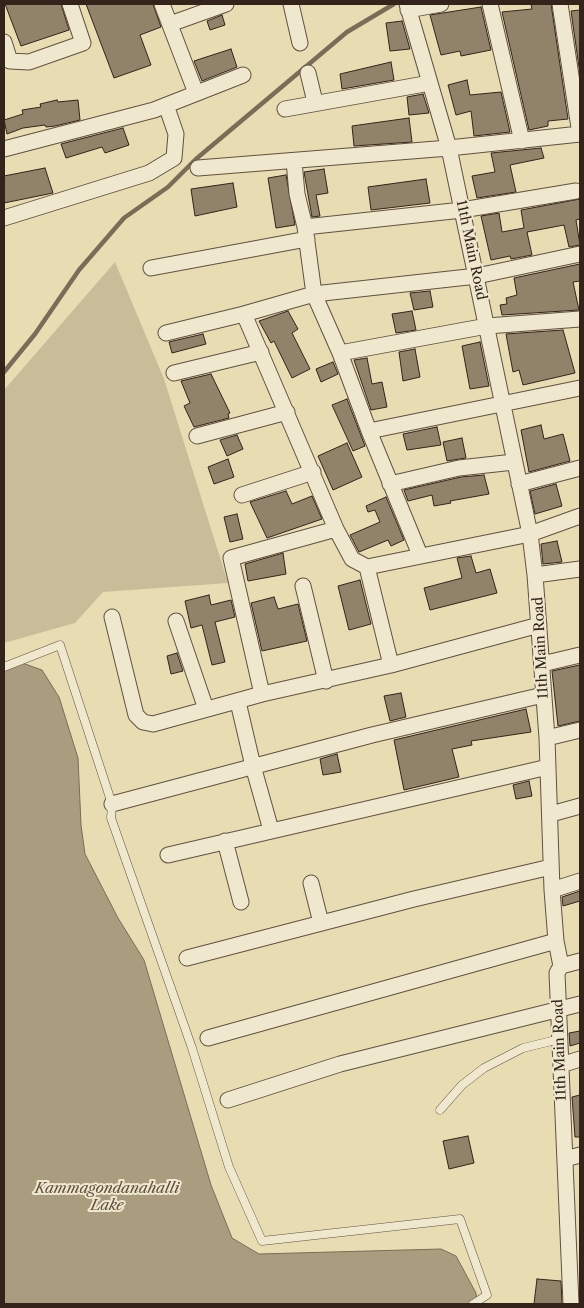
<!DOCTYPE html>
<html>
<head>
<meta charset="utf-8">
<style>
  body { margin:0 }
  #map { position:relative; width:584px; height:1308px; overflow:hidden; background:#e8dcb3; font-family:"Libre Caslon Text",serif }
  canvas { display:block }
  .frame { position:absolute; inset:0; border:5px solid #33231b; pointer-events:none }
</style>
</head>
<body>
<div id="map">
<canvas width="584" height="1308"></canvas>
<div class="frame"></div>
</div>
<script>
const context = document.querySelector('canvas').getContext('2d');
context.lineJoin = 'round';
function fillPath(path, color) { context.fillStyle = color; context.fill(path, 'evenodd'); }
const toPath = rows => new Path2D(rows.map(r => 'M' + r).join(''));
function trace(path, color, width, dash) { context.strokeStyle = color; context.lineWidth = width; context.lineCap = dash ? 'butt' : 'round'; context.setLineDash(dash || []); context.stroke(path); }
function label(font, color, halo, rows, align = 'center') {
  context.font = font + ' "Libre Caslon Text",serif'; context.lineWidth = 4; context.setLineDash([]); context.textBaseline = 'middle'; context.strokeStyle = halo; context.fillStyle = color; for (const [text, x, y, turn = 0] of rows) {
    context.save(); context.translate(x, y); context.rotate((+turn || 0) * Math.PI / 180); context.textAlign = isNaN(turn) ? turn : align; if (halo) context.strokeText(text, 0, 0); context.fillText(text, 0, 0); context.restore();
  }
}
fillPath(toPath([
  [115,262,164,379,228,583,103,592,75,623,4,643,4,390]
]), '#c9bd99');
const water = toPath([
  [22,663,42,670,59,697,78,758,81,825,85,854,118,918,144,960,211,1185,232,1238,259,1254,441,1249,456,1256,476,1293,477,1304,4,1304,4,667,22,663]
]);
fillPath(water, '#aa9d7f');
trace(water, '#7a6c57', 1);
trace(toPath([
  [4,372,35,334,79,270,124,218,168,187,196,159,347,32,394,4]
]), '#7a6c57', 4.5);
const building = toPath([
  [5,4,61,4,69,30,21,46,5,4],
  [86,4,153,4,161,27,140,35,151,65,114,78,86,4],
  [531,4,551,4,568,119,548,121,548,126,529,130,502,12,532,9,531,4],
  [481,7,491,50,461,56,460,51,441,55,430,15,481,7],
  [580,10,580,74,571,11,580,10],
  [222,15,225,25,210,30,207,21,222,15],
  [402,21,410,49,390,51,386,23,402,21],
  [231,49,237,67,202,81,194,61,231,49],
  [391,62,394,80,342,89,340,74,391,62],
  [467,80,470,95,501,92,510,132,474,136,471,111,456,115,448,85,467,80],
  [423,94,429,113,409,115,407,97,423,94],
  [57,100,58,102,78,100,80,120,55,126,46,127,45,125,23,128,7,134,4,120,23,114,22,110,41,107,40,104,57,100],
  [409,118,412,142,354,146,352,126,409,118],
  [123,128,129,145,105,153,102,147,66,158,61,144,123,128],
  [541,148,544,158,510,165,516,192,477,198,472,176,495,172,491,153,541,148],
  [45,168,53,193,4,203,4,176,45,168],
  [324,169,328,193,316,195,320,216,312,217,304,172,324,169],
  [286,175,295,225,276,228,268,178,286,175],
  [426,179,430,203,371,210,368,187,426,179],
  [233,183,237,207,195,216,191,189,233,183],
  [580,199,580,219,576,220,580,245,569,247,564,225,527,232,532,255,511,259,510,256,491,260,481,216,499,213,502,232,524,228,521,210,580,199],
  [580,264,580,281,573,282,579,310,502,315,500,305,507,304,506,298,517,295,514,278,580,264],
  [430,291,433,307,414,310,410,293,430,291],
  [288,311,298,329,292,333,310,369,292,378,274,341,271,343,259,321,288,311],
  [412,311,416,330,396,333,392,314,412,311],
  [563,330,575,373,523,385,519,370,513,372,506,334,563,330],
  [203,334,206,344,172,353,169,342,203,334],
  [480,342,489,386,470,389,462,346,480,342],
  [415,349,420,377,403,381,399,352,415,349],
  [367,358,372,384,382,382,387,407,371,410,354,360,367,358],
  [333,362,338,374,321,382,316,369,333,362],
  [211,374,230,413,228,414,229,418,194,427,184,406,190,403,181,381,211,374],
  [347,399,365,446,353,451,332,405,347,399],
  [541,425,544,439,563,434,570,461,529,472,521,430,541,425],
  [437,427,441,445,407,450,403,434,437,427],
  [237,435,243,449,227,456,220,440,237,435],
  [462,438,466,458,447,461,443,442,462,438],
  [347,443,362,477,333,490,318,456,347,443],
  [228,459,234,477,214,484,208,467,228,459],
  [484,475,489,494,450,501,451,503,434,506,432,495,408,501,404,490,461,477,484,475],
  [556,484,562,506,535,514,530,491,556,484],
  [286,491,292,504,312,496,322,519,267,538,250,502,286,491],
  [386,497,404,540,391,546,388,540,359,552,350,535,380,522,375,510,368,512,366,506,386,497],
  [237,514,243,539,230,542,224,517,237,514],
  [557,541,562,562,543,564,541,544,557,541],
  [283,553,286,574,248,581,245,564,283,553],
  [471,556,476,573,490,569,497,593,430,610,424,588,462,578,457,558,471,556],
  [360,580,371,624,349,630,338,586,360,580],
  [209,595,211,605,231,600,235,617,215,622,225,662,212,665,202,625,191,628,185,601,209,595],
  [274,597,278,609,298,604,307,641,262,651,251,603,274,597],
  [177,653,183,671,171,674,167,656,177,653],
  [580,665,580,721,558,726,552,671,580,665],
  [401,693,406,717,390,721,384,696,401,693],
  [526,709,531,732,471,741,472,745,452,749,459,777,404,790,394,740,526,709],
  [337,754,341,772,323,775,320,759,337,754],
  [529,781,532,796,516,799,513,785,529,781],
  [580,891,580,901,563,906,562,897,580,891],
  [580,1031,580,1043,570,1046,569,1033,580,1031],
  [580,1095,580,1137,575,1137,572,1097,580,1095],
  [468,1136,474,1163,449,1169,443,1141,468,1136],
  [537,1279,561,1281,562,1304,534,1304,537,1279]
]);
fillPath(building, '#91836a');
trace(building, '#33231b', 1);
const service = toPath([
  [4,667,60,645,112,804,111,818,192,1048,229,1167,262,1241,460,1219,487,1295,473,1304],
  [440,1110,462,1085,484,1068,523,1048,560,1039]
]);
const minor = toPath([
  [162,4,196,93],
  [291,4,300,43],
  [407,4,449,148,530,534,535,575,547,738,552,890,556,941,561,966,557,973,571,1304],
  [490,4,522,141],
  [560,4,580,134],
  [408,10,441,4],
  [170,24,226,4],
  [4,42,10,61,29,62,83,43,70,4],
  [308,73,315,102],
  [285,109,430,83],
  [4,149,154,110,243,75],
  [294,161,297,194,305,227,314,294,340,353,369,431,420,555],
  [198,168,449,148,580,134],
  [4,218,149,173,174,158,176,134,166,105],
  [305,227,462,210,576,191],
  [580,254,477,276,314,294,244,314,336,529,352,559,367,567,530,534,580,516],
  [151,268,307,239],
  [166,333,244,314],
  [340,353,487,326,580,319],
  [174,373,261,352],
  [369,431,580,388],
  [197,436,287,412],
  [390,484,459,468,514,462],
  [519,484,580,468],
  [242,495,313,472],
  [367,567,391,665],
  [535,575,580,569],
  [303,586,326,681],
  [112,617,136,715,143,722,153,724,262,694,391,665,539,625],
  [176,621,206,709],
  [542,664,580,655],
  [262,694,231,558,336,529],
  [238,702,253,766,271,830],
  [547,738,580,730],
  [112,804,372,735,543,695],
  [551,814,580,806],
  [225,841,241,902],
  [168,855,548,767],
  [311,883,321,923],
  [552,890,580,881],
  [187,958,414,899,551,867],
  [561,966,580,961],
  [208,1038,556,941],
  [561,1065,580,1059],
  [228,1100,340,1064,580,1004],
  [565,1159,580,1155]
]);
trace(service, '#605141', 9);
trace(minor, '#605141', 17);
trace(service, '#f0e8ce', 8);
trace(minor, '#f0e8ce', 15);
label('14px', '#33231b', '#f0e8ce', [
  ["11th Main Road",471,250,78],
  ["11th Main Road",541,648,-93],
  ["11th Main Road",560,1050,-92]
]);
label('italic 15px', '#5d4e3e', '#f0e8ce', [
  ["Kammagondanahalli",107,1189],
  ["Lake",107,1206]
]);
</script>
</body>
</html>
